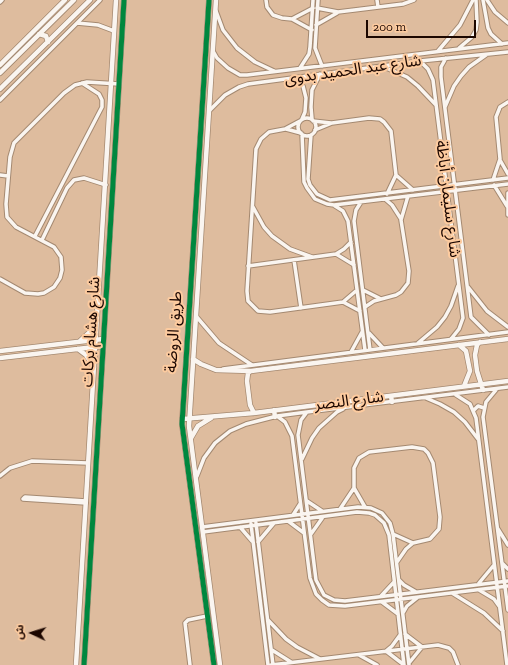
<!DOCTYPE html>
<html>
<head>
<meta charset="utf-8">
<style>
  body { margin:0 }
  #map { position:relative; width:508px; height:665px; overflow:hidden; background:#debc9e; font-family:"Zilla Slab","Noto Sans Arabic",serif }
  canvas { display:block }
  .north { position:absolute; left:12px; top:613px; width:40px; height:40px; -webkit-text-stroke:3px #fdcb9f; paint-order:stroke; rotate:274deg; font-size:11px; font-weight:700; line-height:16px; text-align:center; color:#1c0700 }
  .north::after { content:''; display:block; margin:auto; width:14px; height:18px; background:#1c0700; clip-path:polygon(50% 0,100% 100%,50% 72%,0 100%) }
  .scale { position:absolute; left:366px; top:20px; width:110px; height:18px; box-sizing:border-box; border:2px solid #1c0700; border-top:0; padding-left:5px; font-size:12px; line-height:14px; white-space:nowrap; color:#1c0700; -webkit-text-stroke:3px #fdcb9f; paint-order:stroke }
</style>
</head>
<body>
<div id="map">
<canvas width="508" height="665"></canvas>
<div class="north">ش</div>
<div class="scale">200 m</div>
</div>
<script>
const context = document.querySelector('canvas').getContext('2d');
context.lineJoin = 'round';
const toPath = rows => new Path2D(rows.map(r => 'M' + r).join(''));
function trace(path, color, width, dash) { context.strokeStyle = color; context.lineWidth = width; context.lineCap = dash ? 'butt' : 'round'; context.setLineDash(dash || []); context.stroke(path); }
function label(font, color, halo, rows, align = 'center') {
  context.font = font + ' "Zilla Slab","Noto Sans Arabic",serif'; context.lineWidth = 4; context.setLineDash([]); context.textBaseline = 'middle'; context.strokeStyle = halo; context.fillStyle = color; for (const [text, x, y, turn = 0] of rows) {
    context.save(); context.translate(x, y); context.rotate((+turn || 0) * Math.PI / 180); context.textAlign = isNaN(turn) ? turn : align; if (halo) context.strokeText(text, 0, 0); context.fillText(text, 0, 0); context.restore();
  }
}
const street = toPath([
  [266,0,267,7,273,15,282,18,292,19,312,30],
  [318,0,315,48,322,66],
  [377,0,378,7],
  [483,0,488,28,491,34,502,44],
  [487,0,495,12,508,23],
  [0,2,2,0],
  [317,8,338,12,403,4,414,0],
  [216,11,223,30,237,48,255,62,274,71],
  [292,19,313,8],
  [77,23,98,25,114,31],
  [316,25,337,13],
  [459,48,472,37,476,30,477,22,476,0],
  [213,51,217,58,228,68,240,75,247,75,508,43],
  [438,51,460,25,473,0],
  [446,58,441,67,441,77,471,317,489,335],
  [420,61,428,69,433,80,463,318,459,329,451,339],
  [384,67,407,77,418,86,436,105],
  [300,68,309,54,310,47,313,0],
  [294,78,303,86,306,98,305,112,302,119],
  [0,100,100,0],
  [445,107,454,86,461,76,469,67,486,55],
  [209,111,225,95,239,87,248,84,420,61,508,52],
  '298 127a9 9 0 1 1 18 0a9 9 0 1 1-18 0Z',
  [312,119,311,107,312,90,320,74],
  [300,121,285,129,269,132,261,139,256,149,247,291,248,301,258,311,270,312,343,302,357,290],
  [313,121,331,123],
  [286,129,301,133],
  [315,130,332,123,369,118,380,119,384,122,391,131,396,175,387,194],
  [302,134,304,182,307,188,315,199,327,204,334,205,508,184],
  [311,135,308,179,310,185,317,194,330,200,508,178],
  [500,160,508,174],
  [0,175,8,176],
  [396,175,413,190],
  [493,180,500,159,496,117,500,107,508,102],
  [494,185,507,206],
  [508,193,508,215],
  [385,199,392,205,401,219],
  [361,202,356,210,354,221,370,350],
  [335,206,343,211,348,221,365,350],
  [253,207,264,227,272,236,290,249,312,257],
  [35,236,102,107,102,100,99,94,82,83],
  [42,240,67,188,74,180,84,178,106,185],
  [336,254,354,265],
  [294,260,301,308],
  [248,266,336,254,344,249,351,242],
  [0,279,25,293,38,294,44,293,54,287,60,278,62,270,61,257,54,247,16,227,7,217,6,204,10,157,14,143,64,93,75,85,87,82,119,84],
  [468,287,487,311,508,327],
  [363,290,379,298],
  [343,302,360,311],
  [365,307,374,301,396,295,401,292,408,283,409,271,401,220,408,196],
  [196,316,219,343,252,365],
  [369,333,383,348],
  [418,343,437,327,445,317,451,306,458,286],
  [351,352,362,332],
  [223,369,508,332],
  [496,390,486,402,483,417,508,610],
  [456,395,470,404,476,418,507,665],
  [426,398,440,404,454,412,465,422,478,439],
  [474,410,478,406,484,408],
  [307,412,301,420,298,435,316,580,324,595,334,600,345,601,508,581],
  [277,416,285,422,292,436,310,578,316,594,322,600,329,605,345,606,508,586],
  [302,459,312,438,319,428,337,412,343,409],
  [0,476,10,468,32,461,88,463],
  [197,476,204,458,215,443,230,431,246,424,277,416,307,412,508,387],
  [307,501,322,511],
  [86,503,23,499,25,497,86,501],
  [365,507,354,488,354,468,359,458,369,452,412,447,424,449,428,453,433,463,440,517,439,529,430,539,413,543,406,549,397,562],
  [340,509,354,488],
  [293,515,300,504],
  [288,521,304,533],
  [256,523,273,665],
  [251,524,268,665],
  [202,527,358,507,371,508,382,513,390,523,393,534,409,665],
  [240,527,252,541],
  [498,529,508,545],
  [203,532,357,512,369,513,375,515,384,523,389,535,404,665],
  [311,534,323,517],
  [393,534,413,543],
  [258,542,274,523],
  [502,563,508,569],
  [399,580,404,585,416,592],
  [479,583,494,565],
  [479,590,494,599,499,606],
  [452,593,484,613,503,631],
  [381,596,394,582],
  [382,602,398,614],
  [403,613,407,606,417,598],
  [268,620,286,639,297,647,320,659],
  [405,634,422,647,409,663],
  [400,635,392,646,386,651,404,665],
  [272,650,291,662],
  [359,655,377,665],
  [190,665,185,623,188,620,207,616],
  [271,665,438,645,449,648,453,652,458,665]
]);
const secondary = toPath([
  [209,0,182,424,214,665],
  [216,0,189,426,220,665],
  [39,34,46,36,48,42],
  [0,65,65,0],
  [0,73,74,0],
  [0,89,90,0],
  [80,341,91,331,96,323],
  [480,342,477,345,475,355,477,371,483,390],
  [459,345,466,351,470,371,464,386],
  [78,349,86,355,94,367],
  [0,351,103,339],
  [0,358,103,346],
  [193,359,201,364,216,370,251,371,508,339],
  [251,371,248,373,247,381,250,405,254,413],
  [391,396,392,402],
  [274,410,275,417],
  [182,419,254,413,508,381],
  [191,438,198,426,211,418],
  [76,665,116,0],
  [84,665,124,0]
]);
trace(street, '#a48971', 5.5);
trace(secondary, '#a48971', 6);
trace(street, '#faf5f0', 3.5);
trace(secondary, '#faf5f0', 4.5);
trace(toPath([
  [209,0,182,424,214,665],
  [84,665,124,0]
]), '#00873e', 5);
label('16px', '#1c0700', '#fdcb9f', [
  ["شارع عبد الحميد بدوى",353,70,-8],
  ["شارع سليمان أباظة",448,199,83],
  ["شارع هشام بركات",91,332,-86],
  ["طريق الروضة",174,332,-86],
  ["شارع النصر",349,401,-7]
]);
</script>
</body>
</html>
